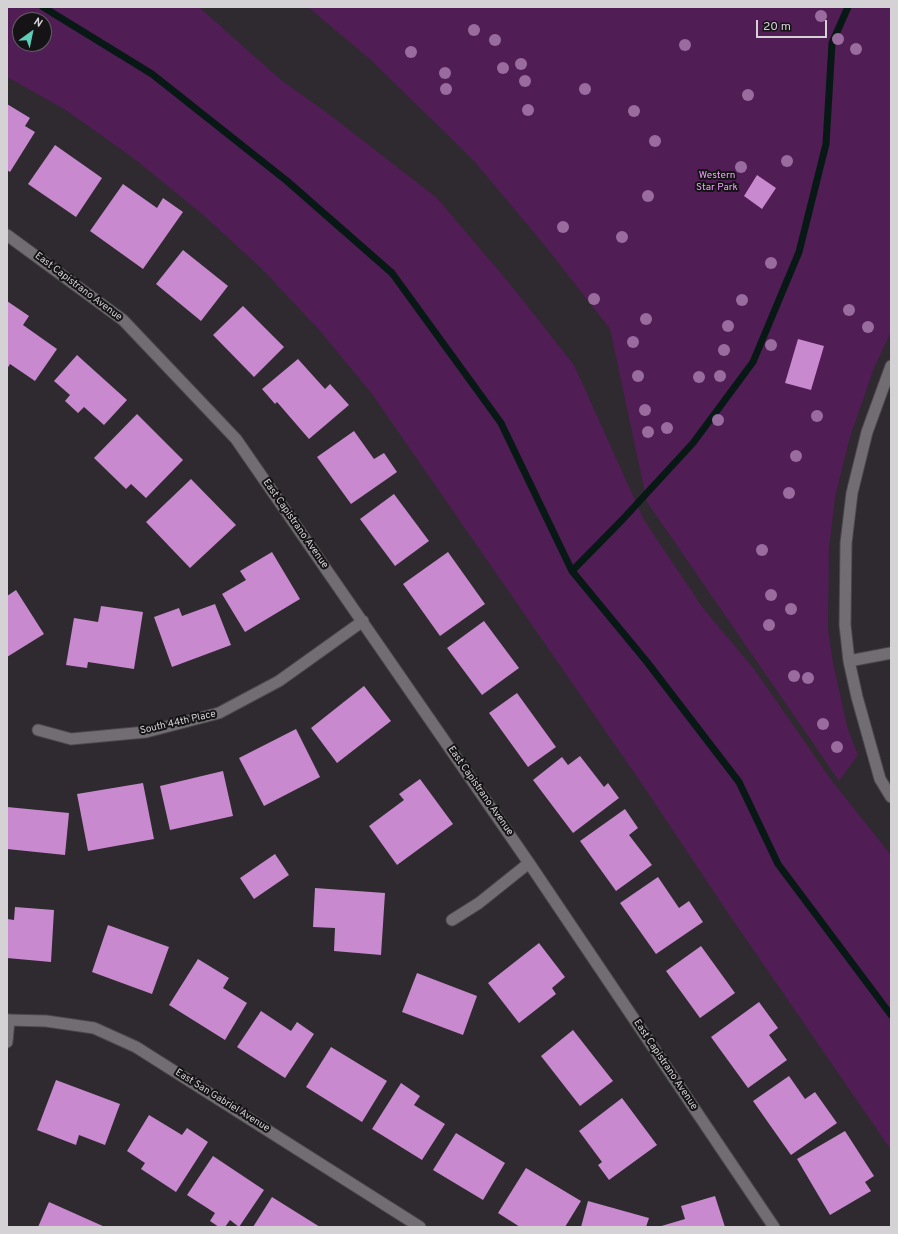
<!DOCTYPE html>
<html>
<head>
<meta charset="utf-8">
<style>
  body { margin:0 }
  #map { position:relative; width:898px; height:1234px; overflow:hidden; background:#2e2a2f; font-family:Overpass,sans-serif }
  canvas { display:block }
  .frame { position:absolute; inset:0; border:8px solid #d5d2d5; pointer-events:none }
  .north { position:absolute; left:12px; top:12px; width:40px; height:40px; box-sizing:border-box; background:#151315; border:1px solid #625f62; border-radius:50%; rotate:33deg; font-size:11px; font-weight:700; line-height:16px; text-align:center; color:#d5d2d5 }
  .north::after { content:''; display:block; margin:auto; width:14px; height:18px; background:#5eceb7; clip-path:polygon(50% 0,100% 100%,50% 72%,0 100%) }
  .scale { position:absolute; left:756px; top:20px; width:71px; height:18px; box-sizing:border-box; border:2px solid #d5d2d5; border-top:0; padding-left:5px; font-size:12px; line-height:14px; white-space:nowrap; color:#d5d2d5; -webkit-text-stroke:3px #151315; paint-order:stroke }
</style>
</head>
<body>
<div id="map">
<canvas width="898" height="1234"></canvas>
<div class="frame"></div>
<div class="north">N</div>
<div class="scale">20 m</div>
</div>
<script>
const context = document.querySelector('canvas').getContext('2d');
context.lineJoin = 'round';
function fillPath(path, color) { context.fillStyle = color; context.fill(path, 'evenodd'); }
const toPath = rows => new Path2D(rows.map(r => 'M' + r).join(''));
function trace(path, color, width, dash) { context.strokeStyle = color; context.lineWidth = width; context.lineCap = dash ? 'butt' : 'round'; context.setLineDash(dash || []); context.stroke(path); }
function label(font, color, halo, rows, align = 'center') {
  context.font = font + ' Overpass,sans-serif'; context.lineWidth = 4; context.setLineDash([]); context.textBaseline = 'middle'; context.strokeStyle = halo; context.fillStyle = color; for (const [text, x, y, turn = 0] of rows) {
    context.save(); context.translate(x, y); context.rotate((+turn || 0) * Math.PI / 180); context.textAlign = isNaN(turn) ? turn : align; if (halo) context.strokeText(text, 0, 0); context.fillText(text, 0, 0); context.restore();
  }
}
fillPath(toPath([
  [7,7,199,7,281,80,330,115,437,198,510,284,574,365,644,520,703,608,754,669,832,781,891,855,891,1150,728,913,642,784,372,394,320,331,262,269,202,214,132,157,64,109,7,77],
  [20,20,44,20,44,44,20,44],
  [308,7,891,7,891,332,874,368,850,437,835,497,829,548,828,629,833,663,848,730,858,755,839,781,647,502,610,329,546,247,474,161,372,61]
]), '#501d55');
trace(toPath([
  [43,7,152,74,287,181,392,273,501,423,572,571,647,662,739,782,778,864,891,1015],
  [572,571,623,519,693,443,753,362,799,252,826,144,832,43,848,7]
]), '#081915', 7);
fillPath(toPath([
  [7,104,30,118,25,126,35,132,10,172,7,170],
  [55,145,102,178,76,217,28,184],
  [757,175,776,188,762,209,744,196],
  [123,184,157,208,163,198,183,212,143,269,90,231],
  [183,250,228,286,201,321,156,284],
  [7,301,29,316,23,325,57,349,35,381,10,364,7,369],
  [243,306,284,347,254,377,213,335],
  [798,339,824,346,811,390,785,383],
  [77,355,127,400,104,425,84,407,78,413,65,401,70,395,54,381],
  [298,359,325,389,330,384,349,405,309,439,277,402,275,404,262,389],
  [137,414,183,460,146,498,131,484,126,489,94,458],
  [354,431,374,459,384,453,397,472,351,504,317,457],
  [191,479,236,525,190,568,146,522],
  [394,494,429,541,395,566,360,519],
  [272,552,300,599,245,632,222,594,246,580,240,571],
  [448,552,485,604,440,636,403,584],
  [16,590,44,634,7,657,7,596],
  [215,604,231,645,172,667,154,617,179,608,182,616],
  [101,606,143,612,134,669,88,662,87,668,66,665,74,618,98,622],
  [484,621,519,668,482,695,447,648],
  [364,686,391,721,337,763,311,728],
  [517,693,556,747,528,767,489,713],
  [296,729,320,777,264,806,239,758],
  [580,756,604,787,608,783,619,798,573,833,533,780,562,757,568,765],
  [223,771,233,816,170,830,160,786],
  [420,779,453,824,397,865,369,826,404,800,399,794],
  [143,783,154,839,88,851,77,794],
  [7,807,69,813,65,855,7,849],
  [625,809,638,828,629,835,652,865,616,891,580,841],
  [275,854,289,875,254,899,240,878],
  [658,877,679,908,689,901,703,922,656,954,620,903],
  [315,888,385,893,381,955,334,951,335,928,313,927],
  [15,907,54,910,51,962,7,958,7,919,14,920],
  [108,925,169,947,152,994,92,972],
  [539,943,565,977,552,988,556,994,519,1023,488,983],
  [701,946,735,993,700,1018,666,971],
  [198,959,229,978,223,988,247,1003,225,1040,169,1005],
  [417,973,477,996,463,1035,402,1012],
  [759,1002,778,1028,769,1035,787,1060,748,1088,711,1037],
  [261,1011,291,1031,297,1022,314,1034,285,1078,237,1047],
  [573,1030,613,1081,580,1106,541,1056],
  [331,1047,387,1081,362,1122,306,1087],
  [789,1076,805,1099,815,1092,837,1123,791,1155,753,1101],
  [56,1080,120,1104,105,1145,79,1135,76,1145,37,1130],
  [401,1083,420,1096,414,1105,445,1124,422,1160,372,1129],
  [622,1098,657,1145,609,1180,598,1165,602,1162,579,1131],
  [149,1115,182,1135,187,1128,208,1142,176,1192,141,1169,145,1163,127,1151],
  [845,1131,874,1176,865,1182,871,1191,830,1215,797,1159],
  [456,1133,505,1163,483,1200,433,1170],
  [213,1156,264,1190,239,1227,230,1220,225,1227,219,1227,210,1221,215,1213,187,1195],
  [526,1168,581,1201,565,1227,520,1227,498,1213],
  [715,1196,725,1227,658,1227,685,1219,681,1206],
  [272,1197,320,1227,253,1227],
  [588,1201,649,1218,646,1227,581,1227],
  [49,1202,105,1227,38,1227]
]), '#c989cf');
const minor = toPath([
  [7,235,123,320,236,439,529,863,774,1227],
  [891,366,867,432,852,493,846,543,845,625,849,661,857,697,880,779,891,797],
  [849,661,891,653],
  [38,730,71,739,146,732,219,713,279,681,363,621],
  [452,920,479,903,529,863],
  [7,1020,46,1021,94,1028,136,1047,420,1227],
  [7,1042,9,1020]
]);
trace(minor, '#4b484c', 13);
trace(minor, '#726d73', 11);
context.fillStyle = '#9a6b9f';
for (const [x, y] of [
  [821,16],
  [474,30],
  [838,39],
  [495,40],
  [685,45],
  [856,49],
  [411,52],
  [521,64],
  [503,68],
  [445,73],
  [525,81],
  [446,89],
  [585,89],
  [748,95],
  [528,110],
  [634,111],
  [655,141],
  [787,161],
  [741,167],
  [648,196],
  [563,227],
  [622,237],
  [771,263],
  [594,299],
  [742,300],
  [849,310],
  [646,319],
  [728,326],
  [868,327],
  [633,342],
  [771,345],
  [724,350],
  [638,376],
  [720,376],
  [699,377],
  [645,410],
  [817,416],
  [718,420],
  [667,428],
  [648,432],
  [796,456],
  [789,493],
  [762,550],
  [771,595],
  [791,609],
  [769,625],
  [794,676],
  [808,678],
  [823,724],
  [837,747]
]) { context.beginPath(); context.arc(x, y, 6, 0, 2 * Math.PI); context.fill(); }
label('10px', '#f2a0fb', '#151315', [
  ["Western",717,176],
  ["Star Park",717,188]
]);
label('10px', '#d5d2d5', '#151315', [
  ["East Capistrano Avenue",78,287,37],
  ["East Capistrano Avenue",295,524,55],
  ["South 44th Place",178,723,-13],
  ["East Capistrano Avenue",480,791,55],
  ["East Capistrano Avenue",665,1065,56],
  ["East San Gabriel Avenue",222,1101,32]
]);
</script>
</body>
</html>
